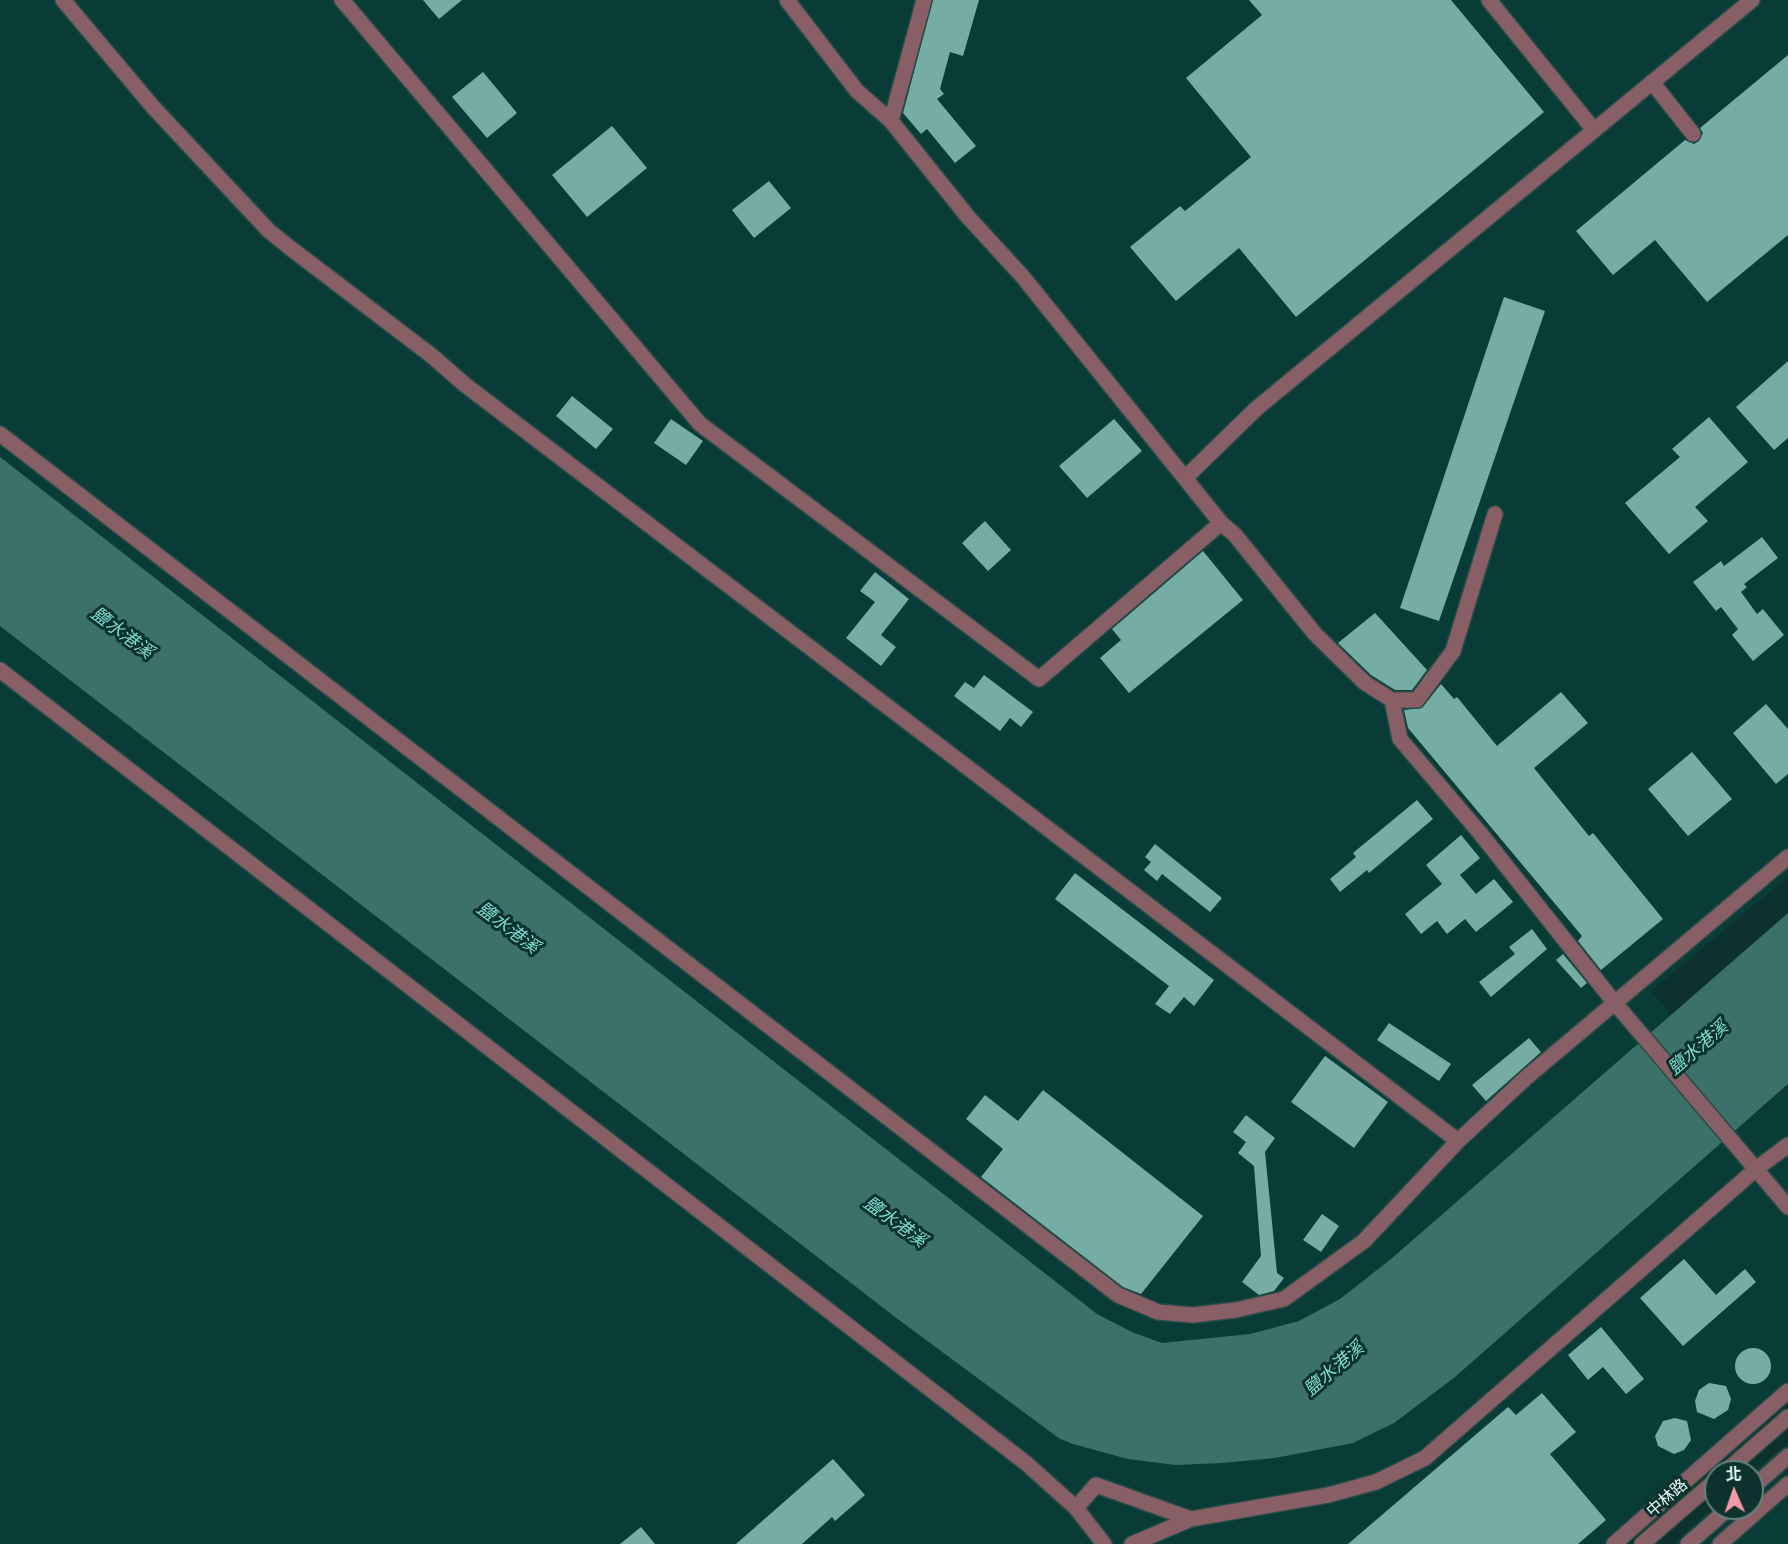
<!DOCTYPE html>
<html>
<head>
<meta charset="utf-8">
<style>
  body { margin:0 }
  #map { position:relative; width:1788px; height:1544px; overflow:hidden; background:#0d312d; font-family:"Playfair Display","Noto Sans TC",serif }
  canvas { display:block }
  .north { position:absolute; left:1704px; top:1460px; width:60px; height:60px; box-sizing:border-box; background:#0d312d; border:2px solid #64817d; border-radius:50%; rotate:358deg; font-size:16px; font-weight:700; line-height:24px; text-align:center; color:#e6f9f6 }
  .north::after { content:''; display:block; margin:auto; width:21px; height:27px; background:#f39aa8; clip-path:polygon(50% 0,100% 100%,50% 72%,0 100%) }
</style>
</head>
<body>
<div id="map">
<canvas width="1788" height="1544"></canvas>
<div class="north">北</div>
</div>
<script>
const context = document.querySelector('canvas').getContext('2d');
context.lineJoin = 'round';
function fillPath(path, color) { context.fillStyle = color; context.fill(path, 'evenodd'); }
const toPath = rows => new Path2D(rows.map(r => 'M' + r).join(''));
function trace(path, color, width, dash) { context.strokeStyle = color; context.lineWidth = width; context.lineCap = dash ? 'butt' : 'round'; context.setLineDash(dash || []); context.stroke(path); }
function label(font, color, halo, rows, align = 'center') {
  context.font = font + ' "Playfair Display","Noto Sans TC",serif'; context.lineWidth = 6; context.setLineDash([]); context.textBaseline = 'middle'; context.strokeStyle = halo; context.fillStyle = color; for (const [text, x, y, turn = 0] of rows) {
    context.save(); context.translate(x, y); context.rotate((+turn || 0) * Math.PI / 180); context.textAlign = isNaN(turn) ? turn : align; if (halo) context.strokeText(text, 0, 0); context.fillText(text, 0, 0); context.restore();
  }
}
fillPath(toPath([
  [0,0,1788,0,1788,877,1651,991,1756,1113,1788,1085,1788,1389,1612,1544,0,1544],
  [1788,1442,1788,1544,1672,1544,1716,1505,1716,1508,1752,1508,1752,1473]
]), '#093c37');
fillPath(toPath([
  [0,457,1097,1314,1132,1332,1162,1343,1250,1334,1299,1321,1340,1299,1391,1259,1788,913,1788,1084,1455,1377,1394,1423,1353,1443,1275,1458,1222,1463,1175,1465,1128,1459,1073,1444,1060,1439,899,1320,0,626]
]), '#3b716a');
fillPath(toPath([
  [423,0,462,0,439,19],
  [933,0,979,0,963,56,950,52,940,89,944,94,937,99,976,146,955,163,927,129,921,134,903,113],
  [1249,0,1451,0,1544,112,1296,317,1239,248,1176,301,1130,247,1180,206,1185,211,1251,157,1186,78,1262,15],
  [1788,55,1788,235,1707,302,1655,240,1613,275,1576,231,1685,140,1694,144,1699,141,1703,133,1700,128],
  [483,72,517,113,487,138,452,97],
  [612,126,647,168,587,217,552,175],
  [769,181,791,208,754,238,732,210],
  [1504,297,1545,311,1439,621,1400,608],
  [1788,361,1788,438,1774,450,1736,407],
  [572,396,613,429,596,449,556,416],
  [1709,417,1748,462,1695,507,1708,521,1669,554,1625,503,1680,457,1672,449],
  [671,419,703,441,686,465,654,443],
  [1114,419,1142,451,1087,498,1059,466],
  [985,521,1011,550,988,571,962,543],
  [1762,537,1778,558,1744,584,1747,587,1741,592,1757,614,1763,609,1784,635,1753,661,1732,635,1738,629,1721,607,1716,611,1693,582,1721,561,1724,566],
  [1203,551,1243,600,1129,693,1100,658,1121,640,1112,629],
  [875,572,909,599,881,635,896,647,881,666,846,638,875,602,860,591],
  [1375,613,1427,670,1412,690,1395,690,1371,675,1338,643],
  [984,675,1033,712,1021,727,1010,718,1000,731,954,696,965,682,974,688],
  [1441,684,1454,699,1457,697,1497,746,1561,692,1588,723,1534,768,1589,836,1593,833,1663,919,1601,970,1578,941,1582,936,1408,728,1404,710,1422,708],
  [1766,704,1788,729,1788,774,1776,784,1733,733],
  [1692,752,1732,799,1688,836,1648,789],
  [1417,800,1433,819,1369,873,1367,870,1340,892,1330,879,1356,857,1353,853],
  [1461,835,1480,858,1460,875,1476,894,1494,879,1513,902,1476,932,1465,919,1447,934,1437,921,1421,934,1405,914,1442,884,1426,865],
  [1155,844,1222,898,1210,912,1162,874,1157,881,1144,870,1151,862,1145,857],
  [1075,873,1214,980,1194,1006,1184,997,1170,1014,1155,1004,1169,986,1055,899],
  [1532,929,1547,949,1491,997,1479,982,1515,954,1509,947],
  [1563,954,1587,983,1581,988,1556,960],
  [1389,1023,1451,1064,1439,1081,1377,1040],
  [1529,1038,1541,1052,1486,1101,1472,1085],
  [1325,1056,1388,1102,1354,1148,1291,1102],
  [1043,1090,1203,1216,1141,1294,1123,1287,981,1177,1003,1149,966,1119,985,1095,1018,1121],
  [1246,1115,1275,1138,1265,1152,1277,1273,1284,1278,1274,1291,1259,1295,1242,1282,1261,1256,1254,1166,1238,1153,1246,1142,1233,1132],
  [1322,1214,1339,1226,1321,1252,1303,1240],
  [1684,1259,1716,1295,1745,1269,1756,1282,1683,1346,1640,1298],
  [1601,1327,1644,1379,1626,1394,1603,1367,1588,1380,1568,1355],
  '1735 1366a18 18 0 1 1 36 0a18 18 0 1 1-36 0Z',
  [1709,1383,1726,1386,1731,1399,1728,1410,1714,1419,1697,1412,1695,1401,1699,1390],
  [1542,1393,1576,1432,1550,1454,1606,1520,1578,1544,1348,1544,1508,1407,1516,1415],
  [1675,1418,1687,1421,1691,1440,1684,1450,1674,1454,1658,1446,1655,1436,1663,1421],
  [833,1459,865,1495,835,1521,832,1517,802,1544,736,1544],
  [641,1527,655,1544,620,1544]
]), '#75ada5');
const minor = toPath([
  [63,0,153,107,269,231,289,247,432,356,464,384,1458,1141],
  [342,0,700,424,1039,679,1221,523],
  [787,0,857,91,891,121,968,217,1023,277,1221,523,1235,535,1315,634,1365,683,1392,700,1417,700,1453,651,1495,514],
  [1489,0,1594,130],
  [1652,82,1693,134],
  [891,121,924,0],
  [0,434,1118,1295,1158,1312,1193,1315,1236,1310,1284,1299,1364,1241,1458,1141,1528,1076,1788,857],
  [1186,477,1257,408,1752,0],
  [0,670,1027,1464,1076,1508,1104,1544],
  [1392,700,1400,739,1480,833,1614,1002,1788,1207],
  [1725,1472,1788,1417],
  [1752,1488,1788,1456],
  [1076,1508,1096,1485,1191,1519],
  [1132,1544,1191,1519,1328,1495,1376,1482,1425,1458,1756,1169,1788,1145],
  [1614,1544,1788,1391],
  [1642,1544,1716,1480],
  [1688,1544,1729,1508],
  [1720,1544,1788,1484]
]);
trace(minor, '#2b4d49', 18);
trace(minor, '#885f65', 15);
label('16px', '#e6f9f6', '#0d312d', [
  ["中林路",1667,1498,-41]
]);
label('italic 18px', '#81dbd0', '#0d312d', [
  ["鹽水港溪",122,633,37],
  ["鹽水港溪",508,928,37],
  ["鹽水港溪",1698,1048,-41],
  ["鹽水港溪",895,1222,36],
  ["鹽水港溪",1334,1369,-41]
]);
</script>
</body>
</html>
